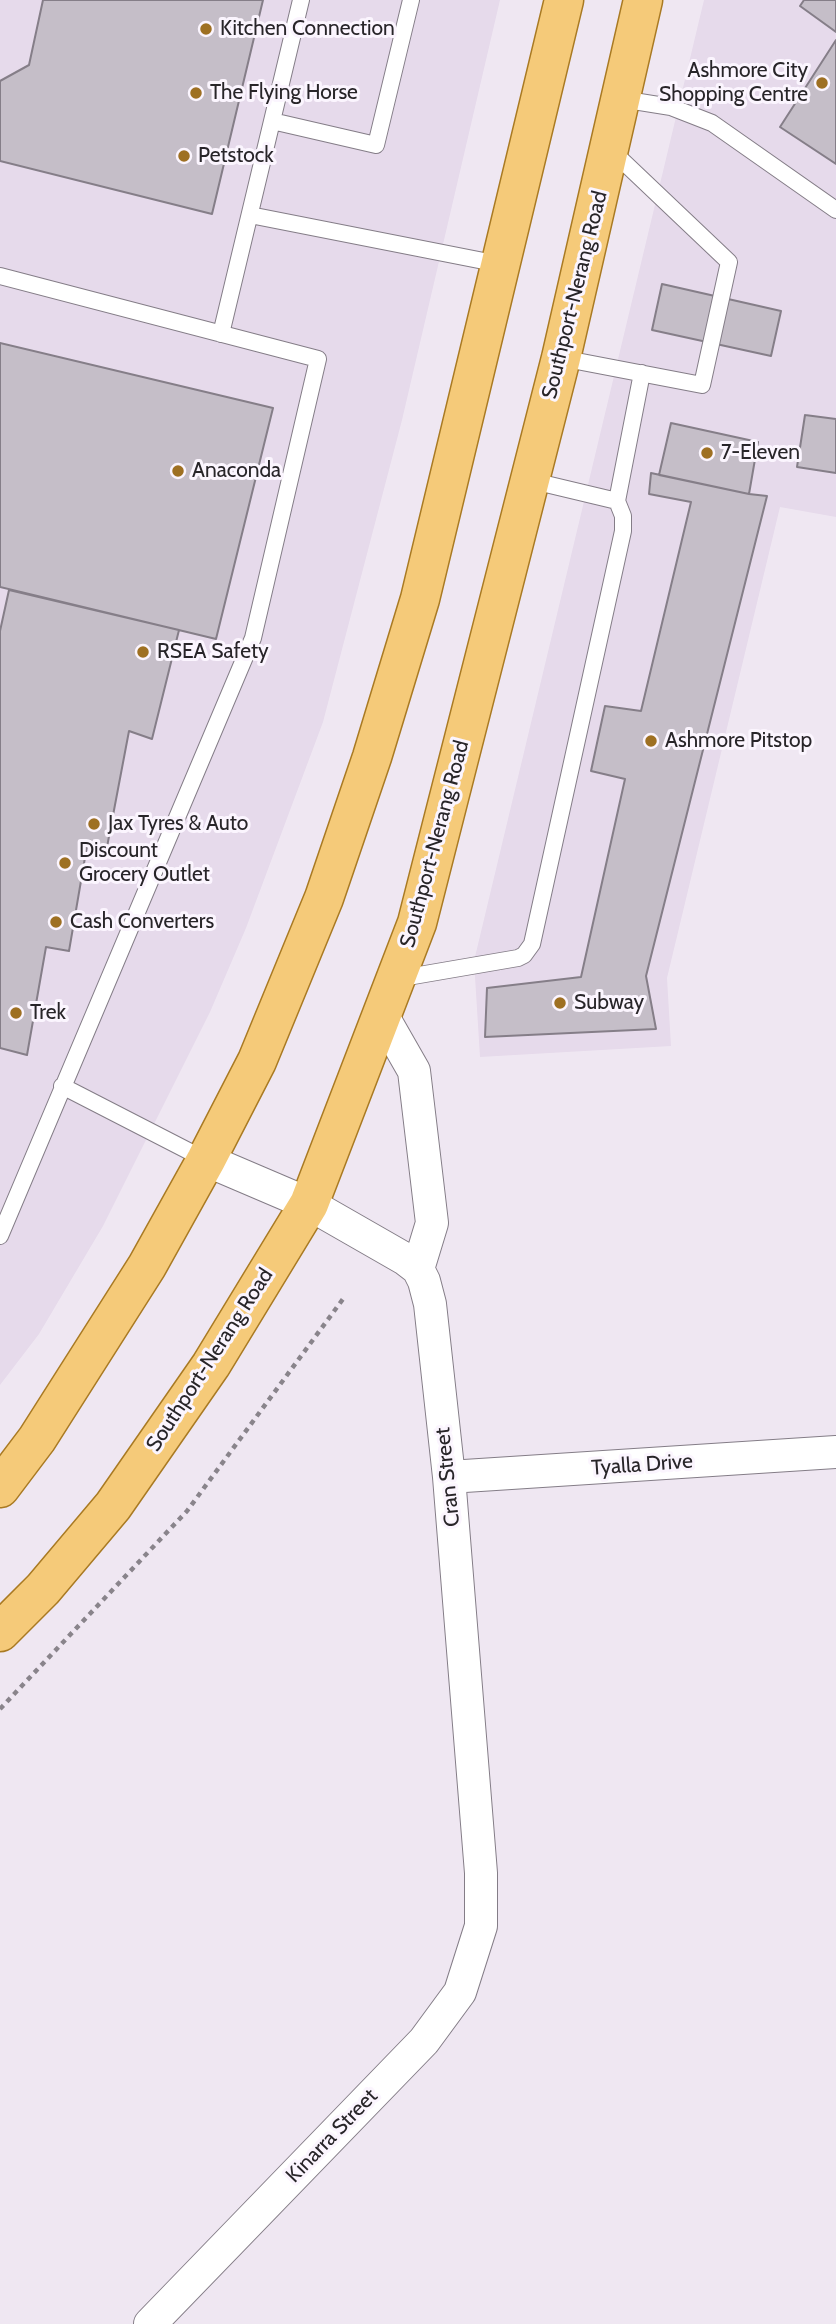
<!DOCTYPE html>
<html>
<head>
<meta charset="utf-8">
<style>
  body { margin:0 }
  canvas { display:block; background:#efe7f2 }
</style>
</head>
<body>
<canvas width="836" height="2324"></canvas>
<script>
const context = document.querySelector('canvas').getContext('2d');
context.lineJoin = 'round';
function fillPath(path, color) { context.fillStyle = color; context.fill(path, 'evenodd'); }
const toPath = rows => new Path2D(rows.map(r => 'M' + r).join(''));
function trace(path, color, width, dash) { context.strokeStyle = color; context.lineWidth = width; context.lineCap = dash ? 'butt' : 'round'; context.setLineDash(dash || []); context.stroke(path); }
function label(font, color, halo, rows, align = 'center') {
  context.font = font + ' Cabin,sans-serif'; context.lineWidth = 6; context.setLineDash([]); context.textBaseline = 'middle'; context.strokeStyle = halo; context.fillStyle = color; for (const [text, x, y, turn = 0] of rows) {
    context.save(); context.translate(x, y); context.rotate((+turn || 0) * Math.PI / 180); context.textAlign = isNaN(turn) ? turn : align; if (halo) context.strokeText(text, 0, 0); context.fillText(text, 0, 0); context.restore();
  }
}
fillPath(toPath([
  [0,0,500,0,402,420,323,722,246,928,210,1012,103,1226,39,1334,0,1385],
  [704,0,836,0,836,517,780,507,667,978,671,1046,480,1057,474,961]
]), '#e6daeb');
const building = toPath([
  [43,0,263,0,212,214,0,161,0,81,29,65,43,0],
  [804,0,836,0,836,32,800,6,804,0],
  [836,40,836,164,780,127,836,40],
  [662,284,781,311,771,356,652,330,662,284],
  [0,343,273,408,216,639,0,587,0,343],
  [805,415,836,419,836,473,797,467,805,415],
  [671,423,758,442,749,494,659,475,671,423],
  [651,473,749,494,767,496,646,976,656,1029,485,1037,487,988,581,977,625,779,591,771,605,706,641,711,691,502,649,494,651,473],
  [9,590,179,630,152,739,129,731,107,847,88,840,69,951,46,947,27,1055,0,1048,0,631,9,590]
]);
fillPath(building, '#c5bec8');
trace(building, '#857e88', 2);
const lane = toPath([
  [621,99,671,107,712,123,836,210],
  [272,121,376,145,411,0],
  [250,215,499,264],
  [0,276,318,359,253,638,0,1236],
  [221,334,301,0],
  [561,358,702,385,729,262,610,149],
  [529,480,617,501],
  [396,979,518,958,524,955,532,944,623,531,623,516,617,501,642,373],
  [62,1086,206,1160]
]);
const street = toPath([
  [382,1015,414,1071,432,1223,418,1269],
  [449,1477,836,1452],
  [150,2324,424,2041,460,1992,481,1926,481,1873,449,1477,430,1304,424,1281,418,1269,405,1259,309,1204,206,1160]
]);
const primary = toPath([
  [0,1488,37,1439,147,1266,206,1160,257,1061,324,898,372,757,420,599,564,0],
  [0,1632,43,1589,113,1506,211,1365,309,1204,417,923,561,358,643,0]
]);
trace(lane, '#847d87', 18);
trace(street, '#847d87', 34);
trace(primary, '#a97a23', 41);
trace(toPath([
  [0,1709,187,1511,343,1299]
]), '#89848b', 4.5, [5, 5]);
trace(lane, '#fff', 16);
trace(street, '#fff', 32);
trace(primary, '#f5ca79', 38);
for (const [x, y, r, color] of [
  [206,29,7,"#9e7022"],
  [822,83,7,"#9e7022"],
  [196,93,7,"#9e7022"],
  [184,156,7,"#9e7022"],
  [707,453,7,"#9e7022"],
  [178,471,7,"#9e7022"],
  [143,652,7,"#9e7022"],
  [651,741,7,"#9e7022"],
  [94,824,7,"#9e7022"],
  [65,863,7,"#9e7022"],
  [56,922,7,"#9e7022"],
  [560,1003,7,"#9e7022"],
  [16,1013,7,"#9e7022"]
]) { const dot = new Path2D(); dot.arc(x, y, r, 0, 2 * Math.PI); context.fillStyle = color; context.fill(dot); trace(dot, '#fbf5fe', 2.5); }
label('21px', '#282529', '#fbf5fe', [
  ["Kitchen Connection",220,29],
  ["Ashmore City",808,71,"right"],
  ["Shopping Centre",808,95,"right"],
  ["The Flying Horse",210,93],
  ["Petstock",198,156],
  ["7-Eleven",721,453],
  ["Anaconda",192,471],
  ["RSEA Safety",157,652],
  ["Ashmore Pitstop",665,741],
  ["Jax Tyres & Auto",108,824],
  ["Discount",79,851],
  ["Grocery Outlet",79,875],
  ["Cash Converters",70,922],
  ["Subway",574,1003],
  ["Trek",30,1013]
], 'left');
label('21px', '#282529', '#fbf5fe', [
  ["Southport-Nerang Road",575,295,-76],
  ["Southport-Nerang Road",435,844,-75],
  ["Southport-Nerang Road",210,1360,-57],
  ["Tyalla Drive",642,1465,-4],
  ["Cran Street",448,1477,-96],
  ["Kinarra Street",332,2136,-46]
]);
</script>
</body>
</html>
